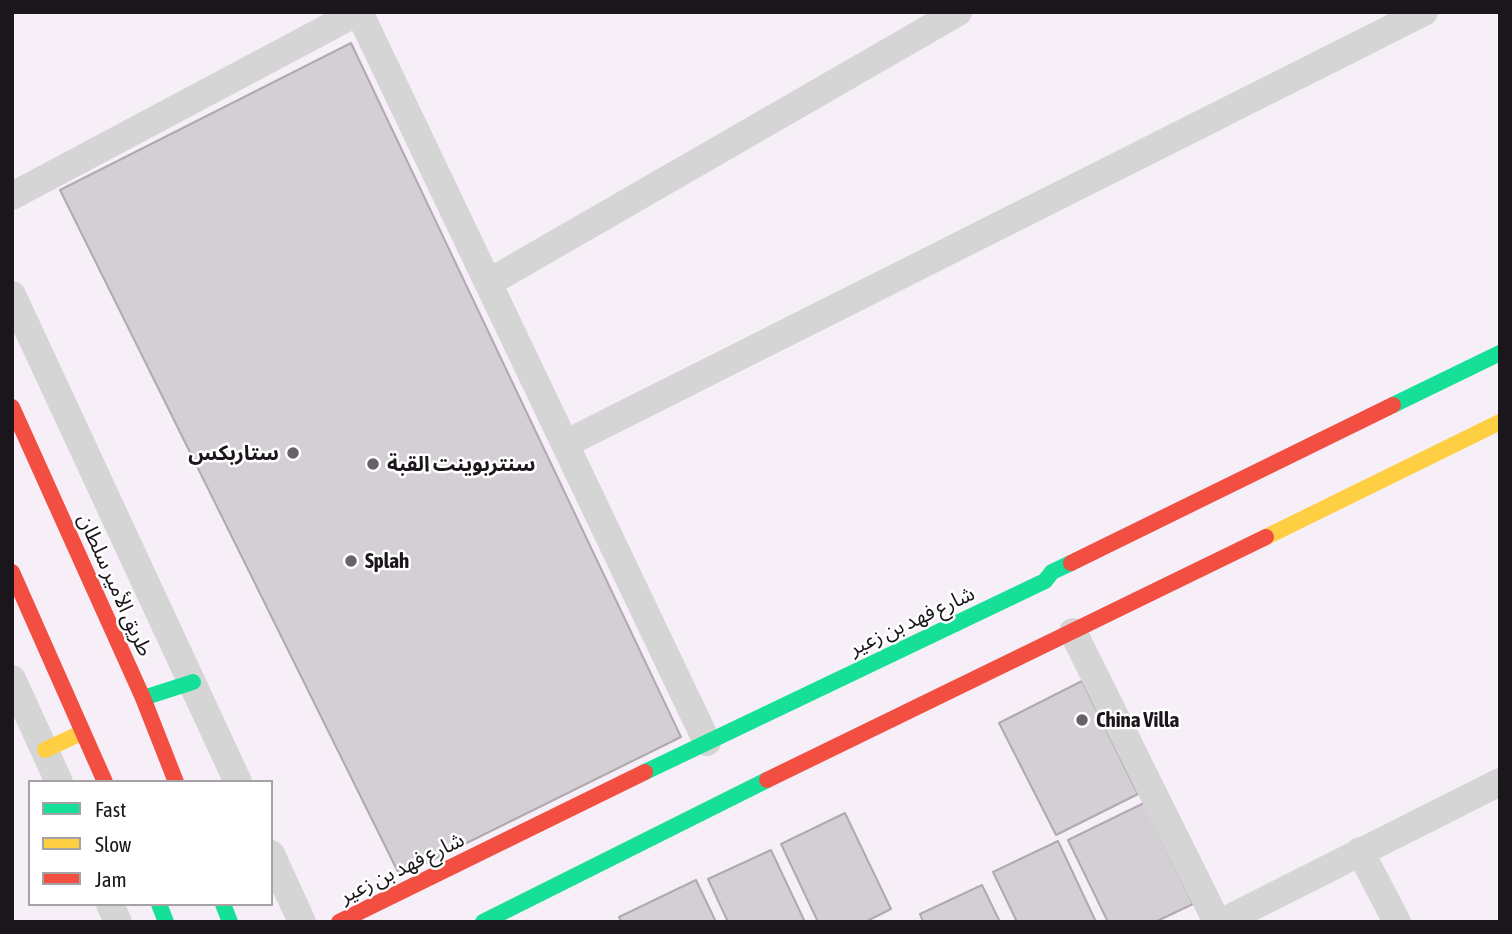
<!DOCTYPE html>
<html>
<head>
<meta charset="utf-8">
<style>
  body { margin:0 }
  #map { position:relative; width:1512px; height:934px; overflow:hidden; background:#f7eff8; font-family:"Asap Condensed",sans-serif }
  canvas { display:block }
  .frame { position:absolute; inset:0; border:14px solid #1b161b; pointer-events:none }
  .legend { position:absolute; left:28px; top:780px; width:245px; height:126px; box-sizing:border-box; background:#fff; border:2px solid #a4a2a4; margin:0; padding:9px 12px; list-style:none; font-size:21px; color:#1b161b }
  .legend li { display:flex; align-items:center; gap:14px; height:35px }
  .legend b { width:35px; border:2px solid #a4a2a4 }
</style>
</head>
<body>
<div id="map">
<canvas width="1512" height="934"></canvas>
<div class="frame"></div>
<ul class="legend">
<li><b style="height:9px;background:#16e098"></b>Fast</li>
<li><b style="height:9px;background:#ffcf43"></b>Slow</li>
<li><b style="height:9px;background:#f24e42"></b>Jam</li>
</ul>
</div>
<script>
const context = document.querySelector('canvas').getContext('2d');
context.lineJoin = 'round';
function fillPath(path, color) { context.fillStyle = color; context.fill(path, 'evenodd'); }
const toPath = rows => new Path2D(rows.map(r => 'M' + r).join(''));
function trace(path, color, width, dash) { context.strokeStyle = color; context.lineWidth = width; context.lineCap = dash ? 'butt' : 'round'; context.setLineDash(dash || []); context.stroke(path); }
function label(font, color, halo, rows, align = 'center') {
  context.font = font + ' "Asap Condensed","Noto Sans Arabic",sans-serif'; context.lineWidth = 5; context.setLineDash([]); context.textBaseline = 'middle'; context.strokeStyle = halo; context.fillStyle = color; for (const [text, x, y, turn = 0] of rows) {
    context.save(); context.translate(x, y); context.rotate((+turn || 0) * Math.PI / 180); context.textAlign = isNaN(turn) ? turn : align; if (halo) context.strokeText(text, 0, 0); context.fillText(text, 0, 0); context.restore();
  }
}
const building = toPath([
  [351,43,681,737,400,876,60,190,351,43],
  [1082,681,1138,794,1056,835,999,723,1082,681],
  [1144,803,1193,904,1155,922,1108,922,1068,840,1144,803],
  [845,813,891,909,865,922,818,922,781,844,845,813],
  [1058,841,1096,922,1017,922,993,872,1058,841],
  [771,850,805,922,728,922,708,879,771,850],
  [696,880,716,922,621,922,619,917,696,880],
  [982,885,1000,922,923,922,920,914,982,885]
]);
fillPath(building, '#d4ced5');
trace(building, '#b0aab0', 2);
trace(toPath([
  [359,12,707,742],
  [12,196,358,12],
  [488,283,958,12],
  [12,295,238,782],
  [565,444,1424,12],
  [1073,632,1217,922],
  [12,679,59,782],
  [1360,851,1397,922],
  [271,854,302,922],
  [110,904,118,922],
  [1222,922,1500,782]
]), '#d6d5d6', 28);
trace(toPath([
  [1393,405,1500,353],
  [143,698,193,682],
  [645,772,1045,581,1052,572,1071,563],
  [159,904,166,922],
  [223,904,230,922],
  [483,922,767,780]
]), '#16e098', 16);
trace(toPath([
  [1266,537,1500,422],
  [45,750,83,732]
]), '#ffcf43', 16);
trace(toPath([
  [12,407,143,698,176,782],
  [1071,563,1393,405],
  [12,572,105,782],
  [767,780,1266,537],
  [339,922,645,772]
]), '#f24e42', 16);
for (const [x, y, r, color] of [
  [293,453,7,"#686268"],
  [373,464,7,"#686268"],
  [351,561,7,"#686268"],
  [1082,720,7,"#686268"]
]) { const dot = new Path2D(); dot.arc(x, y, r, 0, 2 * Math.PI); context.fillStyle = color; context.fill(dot); trace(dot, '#fff', 2.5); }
label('bold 21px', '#1b161b', '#fff', [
  ["ستاربكس",279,453,"right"],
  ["سنتربوينت القبة",387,464],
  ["Splah",365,561],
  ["China Villa",1096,720]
], 'left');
label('21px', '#1b161b', '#fff', [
  ["طريق الأمير سلطان",115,585,66],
  ["شارع فهد بن زعير",912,621,-25],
  ["شارع فهد بن زعير",402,868,-26]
]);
</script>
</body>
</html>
